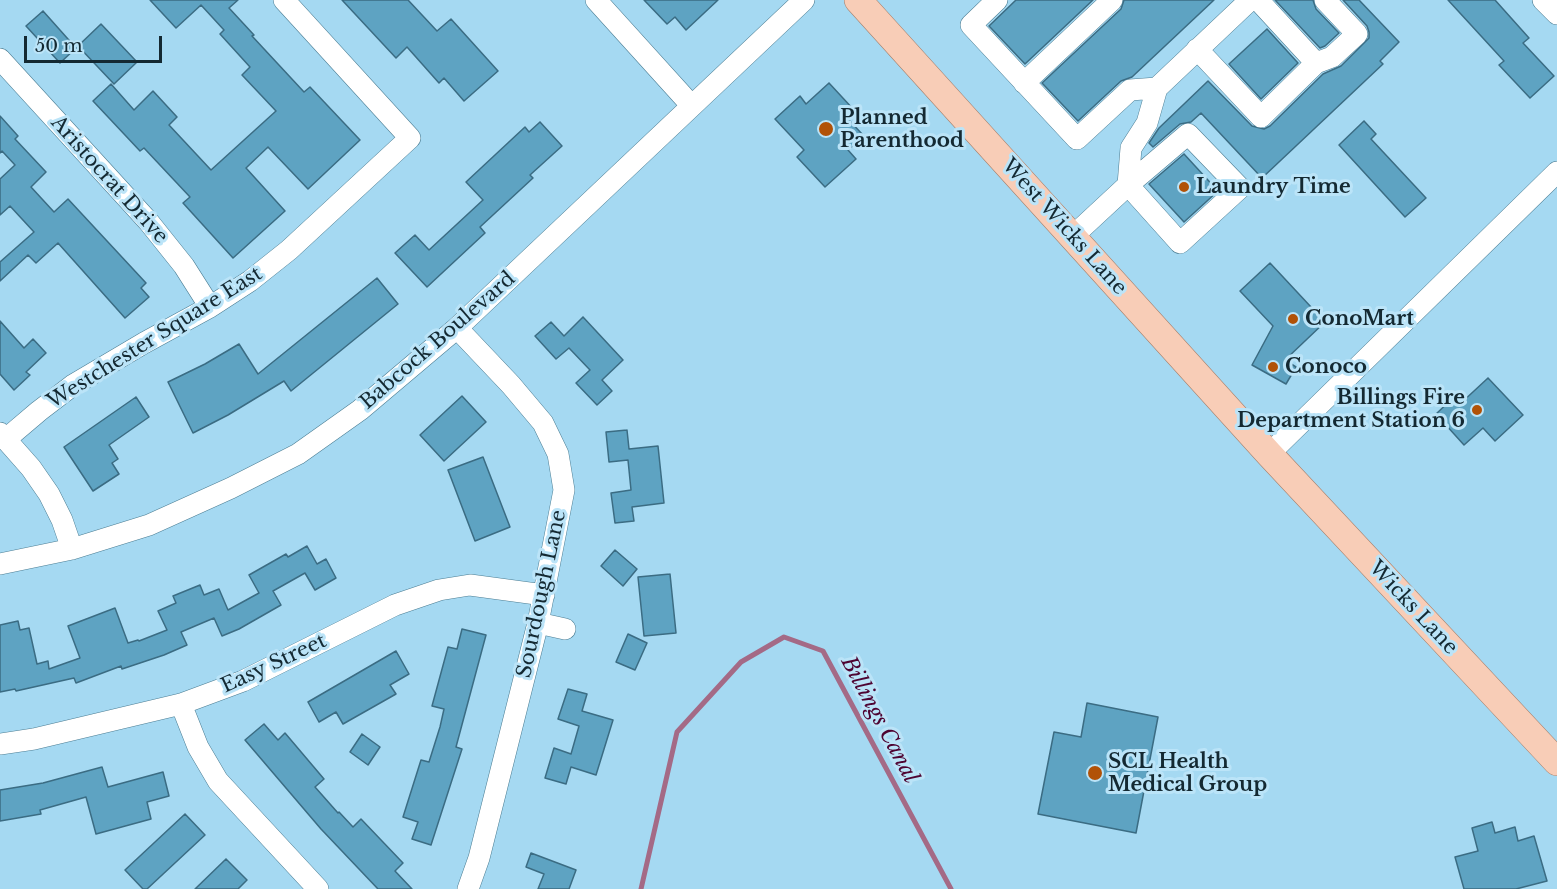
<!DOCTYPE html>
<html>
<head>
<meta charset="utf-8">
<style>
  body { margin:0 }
  #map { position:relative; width:1557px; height:889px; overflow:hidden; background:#a5d9f2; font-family:"Libre Baskerville",serif }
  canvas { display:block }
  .scale { position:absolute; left:24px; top:36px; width:138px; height:27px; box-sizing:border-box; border:3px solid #142932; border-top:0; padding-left:8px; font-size:18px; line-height:21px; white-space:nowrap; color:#142932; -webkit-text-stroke:4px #bbe4f8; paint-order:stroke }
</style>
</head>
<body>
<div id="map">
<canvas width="1557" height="889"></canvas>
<div class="scale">50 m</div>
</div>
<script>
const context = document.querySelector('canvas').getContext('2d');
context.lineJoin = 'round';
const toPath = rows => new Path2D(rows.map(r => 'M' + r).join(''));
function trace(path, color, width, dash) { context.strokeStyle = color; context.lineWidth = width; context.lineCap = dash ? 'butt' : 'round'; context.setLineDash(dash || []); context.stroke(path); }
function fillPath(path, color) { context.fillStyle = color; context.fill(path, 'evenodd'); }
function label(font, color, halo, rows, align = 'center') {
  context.font = font + ' "Libre Baskerville",serif'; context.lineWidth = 6; context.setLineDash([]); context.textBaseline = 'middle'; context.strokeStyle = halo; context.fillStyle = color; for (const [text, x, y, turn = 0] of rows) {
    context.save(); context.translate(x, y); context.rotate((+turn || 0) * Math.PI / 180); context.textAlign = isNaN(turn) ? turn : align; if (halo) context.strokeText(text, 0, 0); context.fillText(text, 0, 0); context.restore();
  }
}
trace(toPath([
  [641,889,677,732,741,662,784,637,823,651,951,889]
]), '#a46a86', 5);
const building = toPath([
  [150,0,238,0,229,8,254,35,252,36,304,92,310,87,360,140,308,189,268,147,246,168,285,211,233,258,183,203,190,197,144,148,140,151,93,101,111,84,134,110,153,91,177,117,169,125,211,170,276,111,242,75,250,67,220,34,224,30,201,5,176,28,150,0],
  [342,0,408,0,437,31,451,19,498,71,464,101,444,78,439,83,407,47,396,58,342,0],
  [644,0,718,0,686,30,675,17,667,24,644,0],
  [1016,0,1093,0,1025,64,989,26,1016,0],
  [1124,0,1214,0,1132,77,1121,81,1078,121,1042,83,1121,9,1124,0],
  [1275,0,1313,0,1316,9,1339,33,1325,46,1320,48,1275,0],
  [1343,0,1359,0,1399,42,1380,61,1383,64,1262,178,1201,113,1191,122,1180,124,1153,147,1149,143,1159,128,1208,81,1252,126,1264,129,1270,126,1323,74,1341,66,1369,38,1369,32,1367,26,1343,0],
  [1448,0,1495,0,1529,38,1523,43,1554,76,1530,98,1499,65,1504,61,1448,0],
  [43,11,76,48,60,63,26,26,43,11],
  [101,24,137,62,114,84,78,46,101,24],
  [1267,29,1298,63,1261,99,1229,64,1267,29],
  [829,83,854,110,846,117,864,136,848,150,856,159,825,187,797,157,804,150,775,119,800,96,806,104,829,83],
  [0,116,18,136,15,139,46,172,31,187,54,212,68,199,146,283,141,288,149,297,125,318,58,243,36,263,28,255,0,281,0,262,34,232,10,206,0,215,0,179,15,165,2,151,0,153,0,116],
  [1364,121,1376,134,1371,139,1426,198,1405,217,1339,145,1364,121],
  [540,122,562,146,530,175,533,178,480,227,485,233,427,287,395,253,415,235,429,250,483,200,466,182,525,127,529,132,540,122],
  [1184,154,1218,191,1184,222,1149,184,1184,154],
  [1270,263,1325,322,1285,360,1296,367,1286,384,1252,365,1273,326,1240,291,1270,263],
  [377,278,398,304,291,391,284,381,228,415,193,433,168,382,205,364,239,344,258,374,377,278],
  [583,317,623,360,602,380,612,391,597,405,576,383,590,370,569,348,556,359,535,336,551,322,564,336,583,317],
  [0,321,24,348,33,339,46,353,26,372,30,375,14,390,0,374,0,321],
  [1488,378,1523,415,1495,441,1483,428,1464,445,1436,414,1454,397,1460,404,1488,378],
  [462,396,486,422,444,461,420,435,462,396],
  [136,397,149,417,109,445,118,459,112,463,119,474,93,491,64,447,136,397],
  [627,430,629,449,658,446,664,503,632,507,634,521,615,523,611,493,631,490,628,460,609,462,606,432,627,430],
  [483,457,510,527,475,541,448,470,483,457],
  [307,546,317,564,326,559,336,578,315,590,305,573,273,591,281,605,239,629,222,636,214,618,181,632,187,645,164,655,122,669,121,666,76,683,74,678,16,691,15,689,0,692,0,625,18,621,20,630,29,628,37,664,48,661,49,669,80,658,68,626,115,608,128,643,138,640,139,641,167,630,158,611,176,603,173,596,200,585,204,595,219,589,228,610,259,593,249,575,286,554,288,557,307,546],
  [615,550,637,569,623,586,601,566,615,550],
  [670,574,676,633,644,636,638,577,670,574],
  [462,629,486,635,456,747,462,749,431,845,412,839,418,822,403,817,421,760,429,762,440,727,444,709,432,706,448,647,457,649,462,629],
  [628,634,647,643,635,670,616,662,628,634],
  [396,651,409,674,390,685,396,694,343,724,336,712,319,722,308,702,396,651],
  [568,689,587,694,582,711,613,720,596,775,571,767,566,784,545,778,554,748,571,754,579,726,558,719,568,689],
  [1087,703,1158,717,1136,833,1038,814,1054,732,1081,737,1087,703],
  [264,724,278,740,285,733,324,779,315,787,338,813,339,812,353,827,361,819,403,863,395,871,412,889,378,889,321,829,245,740,264,724],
  [362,734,380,747,368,765,350,752,362,734],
  [102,767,108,787,163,772,169,796,147,802,151,819,96,834,86,797,40,810,41,814,0,821,0,790,43,783,102,767],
  [185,814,205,835,147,889,143,889,125,870,185,814],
  [1492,822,1495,833,1515,827,1518,841,1534,836,1547,881,1516,889,1464,889,1455,857,1478,851,1472,828,1492,822],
  [531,853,576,870,569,889,538,889,544,874,526,867,531,853],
  [226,859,247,880,238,889,195,889,226,859]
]);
fillPath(building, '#5ea3c2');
trace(building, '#3b6c83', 1.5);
const minor = toPath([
  [596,0,691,105],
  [997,0,971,25,1077,139,1130,90,1157,88],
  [1258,0,1316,63,1332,57,1357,34,1325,0],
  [1543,0,1557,14],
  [1197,49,1261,117,1316,63],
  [0,59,148,221,184,266,210,307],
  [1024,83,1112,0],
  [1072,237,1128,185,1188,134,1240,188,1180,243,1128,185,1131,148,1147,123,1157,88,1250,0],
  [457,328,511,385,543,423,558,454,564,490,538,623,479,858,468,889],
  [0,433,31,468,49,494,62,520,72,549],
  [6,439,39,411,73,385,144,343,210,307,250,281,289,250,410,138,284,0],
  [1269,454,1557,172],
  [0,564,72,549,149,525,231,488,298,454,360,410,457,328,804,0],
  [538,623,565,629],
  [181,704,198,747,218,781,318,889],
  [0,744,34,739,181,704,243,681,395,605,439,590,470,585,544,595]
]);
const major = toPath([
  [858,0,1269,454,1557,762]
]);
trace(minor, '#4b7d93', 22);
trace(major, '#a57e69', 28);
trace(minor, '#fff', 21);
trace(major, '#f8cdb7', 27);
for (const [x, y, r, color] of [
  [826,129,8,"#b15207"],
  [1184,187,6,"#b15207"],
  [1293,319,6,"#b15207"],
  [1273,367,6,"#b15207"],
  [1477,410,6,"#b15207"],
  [1095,773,8,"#b15207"]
]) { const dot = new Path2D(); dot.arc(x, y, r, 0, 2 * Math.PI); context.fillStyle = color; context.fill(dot); trace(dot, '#bbe4f8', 2); }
label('bold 20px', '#142932', '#bbe4f8', [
  ["Planned",840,118],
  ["Parenthood",840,141],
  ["Laundry Time",1196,187],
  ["ConoMart",1305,319],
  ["Conoco",1285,367],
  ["Billings Fire",1465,398,"right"],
  ["Department Station 6",1465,421,"right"],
  ["SCL Health",1108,762],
  ["Medical Group",1108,785]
], 'left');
label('20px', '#142932', '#bbe4f8', [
  ["Aristocrat Drive",109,180,48],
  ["West Wicks Lane",1064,227,48],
  ["Westchester Square East",155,338,-32],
  ["Babcock Boulevard",438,341,-41],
  ["Sourdough Lane",542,594,-78],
  ["Wicks Lane",1413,608,47],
  ["Easy Street",274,664,-25]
]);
label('italic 21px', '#4e0432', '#bbe4f8', [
  ["Billings Canal",879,720,62]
]);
</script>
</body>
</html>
